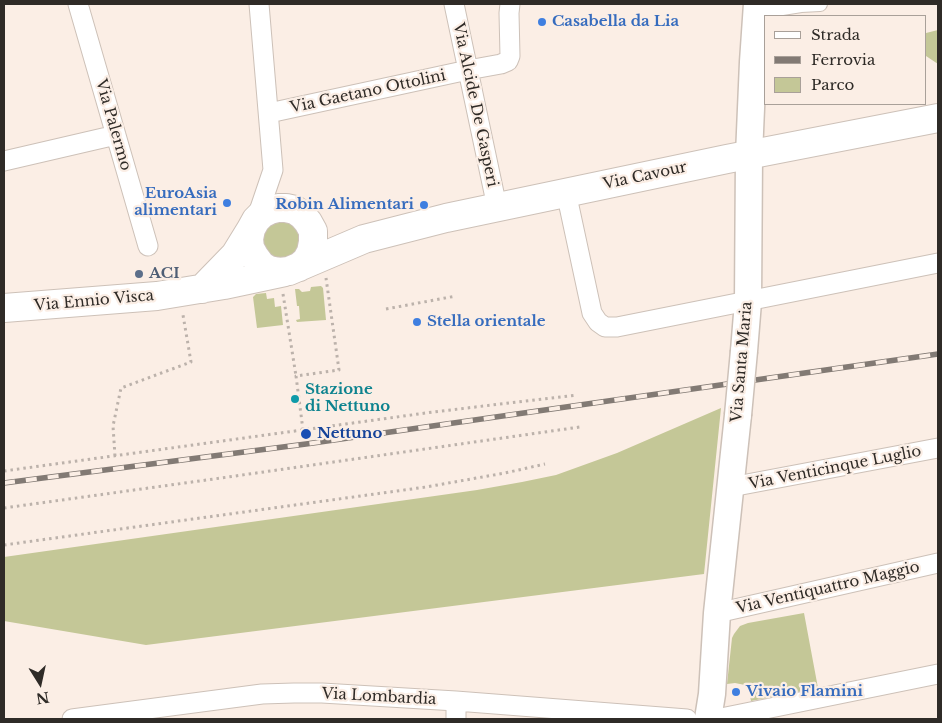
<!DOCTYPE html>
<style>
body{margin:0}
#map{position:relative;width:942px;height:723px;overflow:hidden;background:#fbeee5;font-family:"Libre Baskerville",serif}
canvas{display:block}
.frame{position:absolute;inset:0;border:5px solid #2f2b27;pointer-events:none}
.legend{position:absolute;left:764px;top:15px;width:162px;height:90px;box-sizing:border-box;background:#fbeee5;border:1px solid #a9a099;margin:0;padding:6px 9px;list-style:none;font-size:15px;color:#2f2b27}
.legend li{display:flex;align-items:center;gap:10px;height:25px}
.legend b{width:25px;border:1px solid #a9a099}
.north{position:absolute;left:15px;top:658px;width:50px;height:50px;-webkit-text-stroke:4px #fbeee5;paint-order:stroke;rotate:170deg;font-size:14px;font-weight:700;line-height:20px;text-align:center;color:#2f2b27}
.north::after{content:'';display:block;margin:auto;width:18px;height:22px;background:#2f2b27;clip-path:polygon(50% 0,100% 100%,50% 72%,0 100%)}
</style>
<div id="map">
<canvas width="942" height="723"></canvas>
<div class="frame"></div>
<ul class="legend">
<li><b style="height:6px;background:#fff"></b>Strada</li>
<li><b style="height:6px;background:#827a74"></b>Ferrovia</li>
<li><b style="height:14px;background:#c4c797"></b>Parco</li>
</ul>
<div class="north">N</div>
</div>
<script>
const context = document.querySelector('canvas').getContext('2d');
context.lineJoin = 'round';
function fill(path, color) { context.fillStyle = color; context.fill(path, 'evenodd'); }
const shape = rows => new Path2D(rows.map(r => 'M' + r).join(''));
function stroke(path, color, width, dash) { context.strokeStyle = color; context.lineWidth = width; context.lineCap = dash ? 'butt' : 'round'; context.setLineDash(dash || []); context.stroke(path); }
function drawText(font, color, halo, rows, align = 'center') {
  context.font = font + ' "Libre Baskerville",serif'; context.lineWidth = 4.5; context.setLineDash([]); context.textBaseline = 'middle'; context.strokeStyle = halo; context.fillStyle = color; for (const [text, x, y, turn = 0] of rows) {
    context.save(); context.translate(x, y); context.rotate((+turn || 0) * Math.PI / 180); context.textAlign = isNaN(turn) ? turn : align; if (halo) context.strokeText(text, 0, 0); context.fillText(text, 0, 0); context.restore();
  }
}
const green = shape([
 [938,30,938,64,926,56,926,33],
 [277,215,304,228,299,258,267,261,258,230],
 [321,286,323,288,326,320,297,322,296,320,300,319,299,306,297,306,295,289,299,289,302,292,310,291,311,287],
 [266,293,267,299,274,298,275,307,281,306,283,325,257,328,253,297,256,294],
 [721,408,704,574,146,645,4,621,4,557,477,490,522,482,556,475,617,453],
 [804,613,818,688,751,701,749,691,745,685,735,683,727,684,732,638,734,634,740,626,748,623]
]);
const path = shape([
 [283,294,296,376],
 [386,309,456,296],
 [303,430,296,376,339,370,326,278],
 [115,456,113,426,121,388,191,362,183,315],
 [4,471,433,412,577,395],
 [4,508,221,478,580,427],
 [4,545,426,487,505,473,545,464]
]);
const pedestrian = shape([
 [757,12,801,5,820,4]
]);
const minor = shape([
 [78,4,148,246],
 [454,4,497,207],
 [269,113,468,70,501,64,508,61,510,56,509,13,510,4],
 [4,161,116,135],
 [566,192,592,313,598,322,605,327,617,327,938,263],
 [256,220,273,170,259,4],
 [731,487,938,448],
 [717,613,938,563],
 [72,719,262,694,294,693,322,693,456,701,687,719],
 [456,719,456,701],
 [716,719,938,674]
]);
const secondary = shape([
 [744,351,748,302,749,155,753,62,757,4],
 [708,719,712,694,717,613,738,415]
]);
const primary = shape([
 [299,267,306,261,311,252,313,242,313,231,308,222,302,215,295,210,286,208,278,208,270,210,262,214,256,220,251,229,249,239,250,248,255,257,261,265,269,270,279,272,289,271,364,239,446,218,727,159,938,118],
 [202,289,235,255,251,229],
 [4,308,157,296,224,285,285,272]
]);
const rail = shape([
 [4,483,306,444,938,354]
]);
const secondaryBridge = shape([
 [738,415,744,351]
]);
const markers = [
 [542,22,5,"#3f7fe0"],
 [227,203,5,"#3f7fe0"],
 [424,205,5,"#3f7fe0"],
 [139,274,5,"#5c6f8a"],
 [417,322,5,"#3f7fe0"],
 [295,399,5,"#0f9aa8"],
 [306,434,6,"#1a4fb4"],
 [736,692,5,"#3f7fe0"]
];
const shopNames = [
 ["Casabella da Lia",552,22],
 ["EuroAsia",217,194,"right"],
 ["alimentari",217,211,"right"],
 ["Robin Alimentari",414,205,"right"],
 ["Stella orientale",427,322],
 ["Vivaio Flamini",746,692]
];
const streetNames = [
 ["Via Gaetano Ottolini",368,92,-12],
 ["Via Alcide De Gasperi",475,105,78],
 ["Via Palermo",113,125,74],
 ["Via Cavour",645,176,-12],
 ["Via Ennio Visca",94,301,-5],
 ["Via Santa Maria",742,362,-85],
 ["Via Venticinque Luglio",835,468,-11],
 ["Via Ventiquattro Maggio",828,588,-13],
 ["Via Lombardia",379,697,3]
];
const serviceNames = [
 ["ACI",149,274]
];
const cultureNames = [
 ["Stazione",305,390],
 ["di Nettuno",305,407]
];
const transitNames = [
 ["Nettuno",317,434]
];
fill(green, '#c4c797');
stroke(pedestrian, '#cdc1b8', 16);
stroke(minor, '#cdc1b8', 21);
stroke(secondary, '#cdc1b8', 29);
stroke(primary, '#cdc1b8', 30);
stroke(path, '#bcb2ab', 3, [2.5, 4]);
stroke(pedestrian, '#fff', 14);
stroke(minor, '#fff', 19);
stroke(secondary, '#fff', 26);
stroke(primary, '#fff', 28);
stroke(rail, '#827a74', 5.5);
stroke(rail, '#fbeee5', 4, [11]);
stroke(secondaryBridge, '#cdc1b8', 29, []);
stroke(secondaryBridge, '#fff', 26);
for (const [x, y, r, color] of markers) { const dot = new Path2D(); dot.arc(x, y, r, 0, 2 * Math.PI); context.fillStyle = color; context.fill(dot); stroke(dot, '#fbeee5', 2); }
drawText('bold 15px', '#366cbe', '#fbeee5', shopNames, 'left');
drawText('15px', '#2f2b27', '#fbeee5', streetNames);
drawText('bold 15px', '#4e5e75', '#fbeee5', serviceNames, 'left');
drawText('bold 15px', '#0d838f', '#fbeee5', cultureNames, 'left');
drawText('bold 15px', '#164399', '#fbeee5', transitNames, 'left');
</script>
